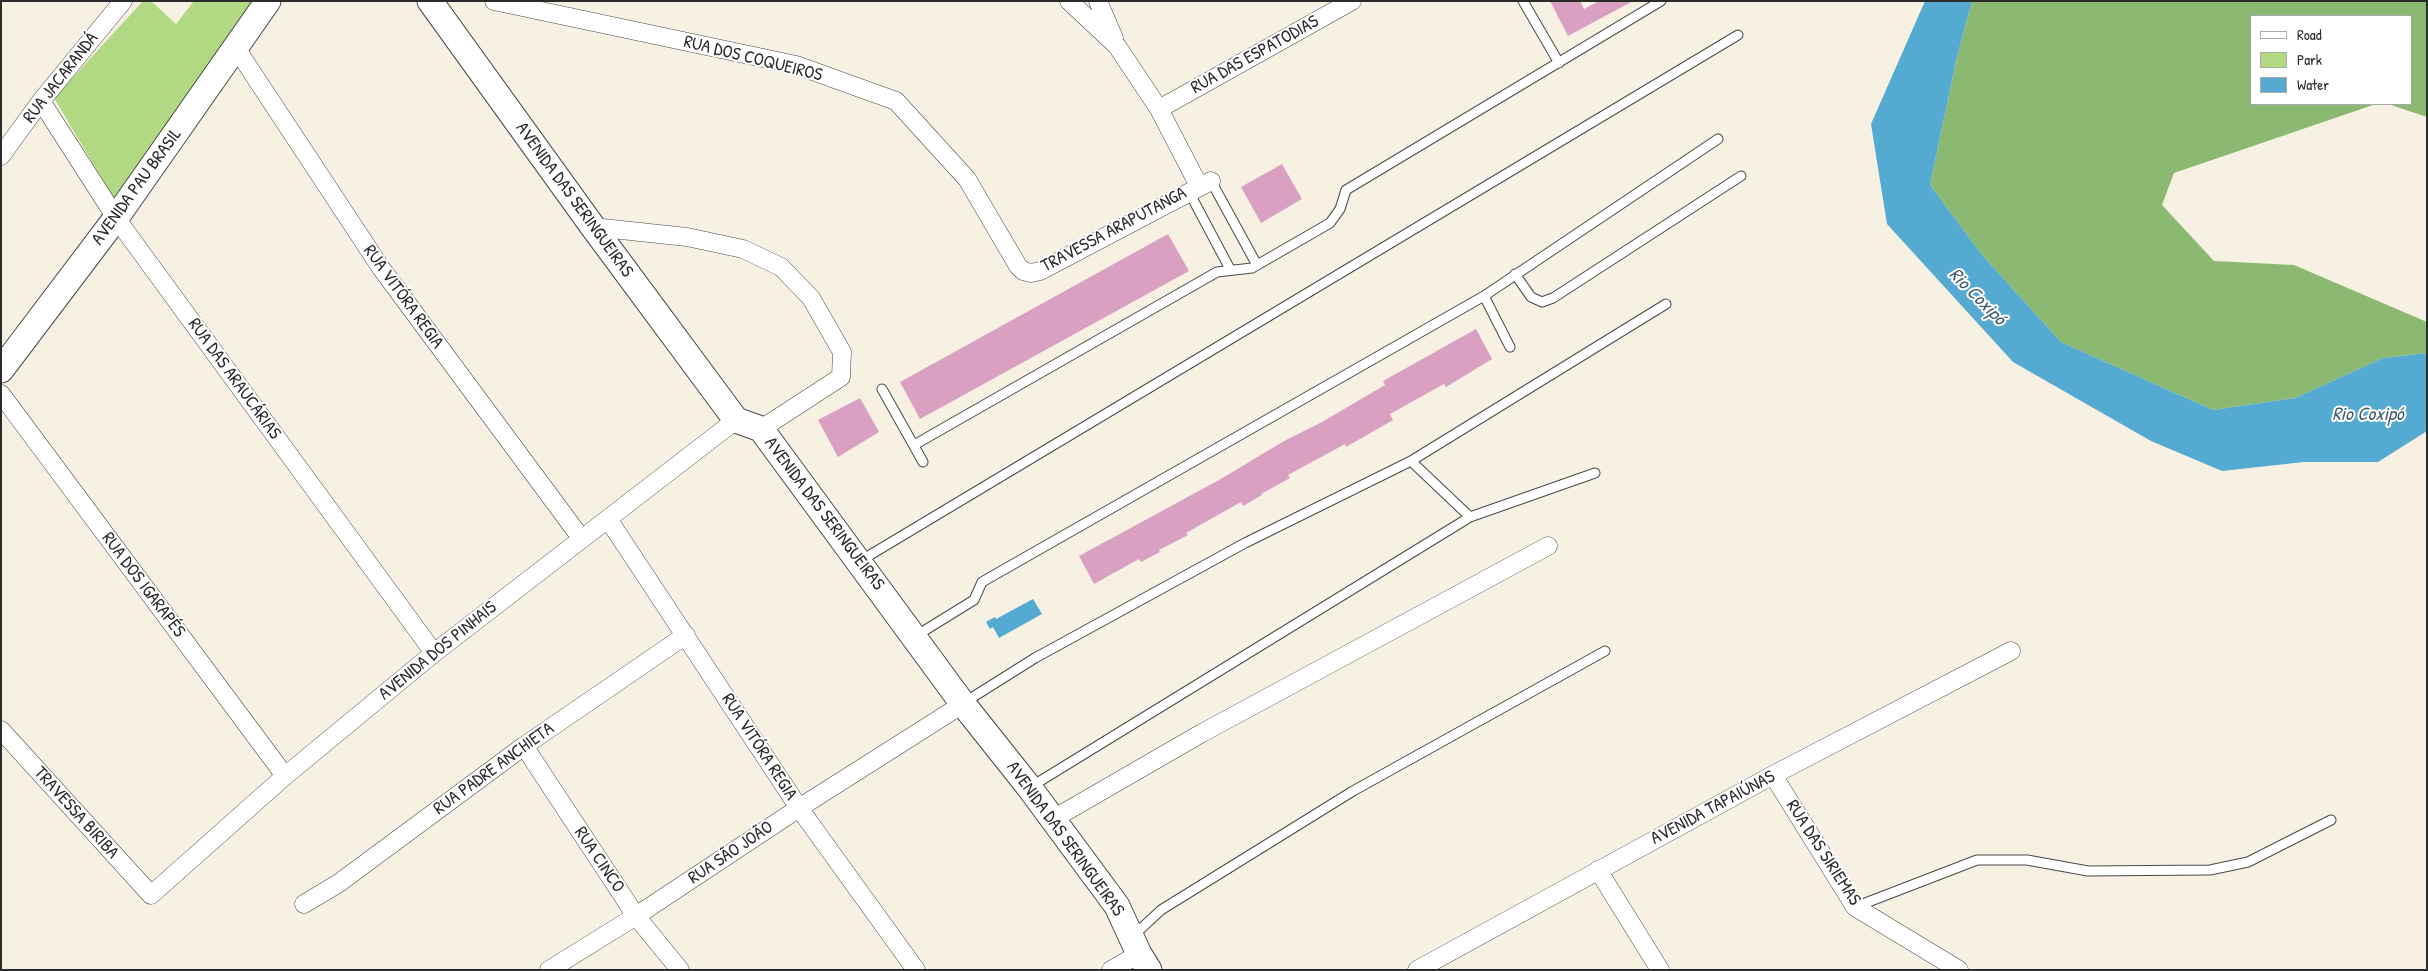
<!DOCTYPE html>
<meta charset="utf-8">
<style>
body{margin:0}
#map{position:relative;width:2428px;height:971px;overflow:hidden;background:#f7f1e3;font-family:"Patrick Hand",sans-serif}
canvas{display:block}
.frame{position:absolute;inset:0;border:2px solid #2b2b2b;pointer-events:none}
.legend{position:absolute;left:2250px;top:15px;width:162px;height:90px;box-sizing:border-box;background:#fff;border:1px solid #aaa;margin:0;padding:6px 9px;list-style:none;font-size:15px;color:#2b2b2b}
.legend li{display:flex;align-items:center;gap:10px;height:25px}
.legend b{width:25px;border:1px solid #aaa}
</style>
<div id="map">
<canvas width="2428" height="971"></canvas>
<div class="frame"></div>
<ul class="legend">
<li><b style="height:6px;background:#fff"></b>Road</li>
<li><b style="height:14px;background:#b1d983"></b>Park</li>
<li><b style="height:14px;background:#54aad1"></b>Water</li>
</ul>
</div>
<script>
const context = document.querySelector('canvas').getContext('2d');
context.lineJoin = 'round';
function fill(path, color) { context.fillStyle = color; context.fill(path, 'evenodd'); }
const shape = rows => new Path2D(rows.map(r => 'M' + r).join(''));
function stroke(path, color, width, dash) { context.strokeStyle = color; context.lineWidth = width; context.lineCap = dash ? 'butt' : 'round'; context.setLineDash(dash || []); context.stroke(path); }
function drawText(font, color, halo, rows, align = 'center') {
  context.font = font + ' "Patrick Hand",sans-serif'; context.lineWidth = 4; context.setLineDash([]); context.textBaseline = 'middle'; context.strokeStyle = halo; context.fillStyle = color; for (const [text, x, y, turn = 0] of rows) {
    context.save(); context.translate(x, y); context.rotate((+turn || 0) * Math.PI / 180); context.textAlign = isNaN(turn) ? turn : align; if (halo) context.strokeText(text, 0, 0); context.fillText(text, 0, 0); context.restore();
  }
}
const green = shape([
 [143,1,151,1,176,24,194,1,255,1,114,199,54,98]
]);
const forest = shape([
 [1972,1,2427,1,2427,117,2388,104,2412,104,2412,16,2252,16,2252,104,2376,104,2174,173,2162,205,2214,261,2294,265,2427,322,2427,353,2383,358,2295,398,2213,410,2061,342,1983,256,1930,185,1956,61]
]);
const water = shape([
 [1925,1,1972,1,1956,61,1930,185,1983,256,2061,342,2213,410,2295,398,2383,358,2427,353,2427,431,2378,462,2304,462,2222,471,2151,441,2013,362,1887,224,1871,124],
 [1033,599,1042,614,999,638,993,627,990,629,986,622,995,617,996,619]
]);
const building = shape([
 [1550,1,1580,1,1584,9,1599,1,1633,1,1568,36],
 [1282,164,1302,199,1261,223,1241,187],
 [1168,234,1189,271,920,419,900,382],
 [1476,329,1492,359,1446,387,1444,384,1390,414,1393,420,1346,447,1345,444,1288,475,1290,478,1261,494,1262,495,1243,506,1241,502,1186,533,1188,535,1159,550,1160,552,1141,562,1139,559,1094,584,1079,556,1219,480,1284,441,1322,422,1385,385,1383,381],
 [860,398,879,432,838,457,818,420]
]);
const lane = shape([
 [1523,1,1559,63],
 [1211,181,1257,265],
 [1189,192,1230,269],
 [1515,274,1531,297,1542,302,1553,298,1741,176],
 [1484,296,1510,347],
 [882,389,923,462],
 [914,445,1217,272,1252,268,1330,223,1340,209,1346,190,1661,1],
 [1411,461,1666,304],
 [860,561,1738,35],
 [914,637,974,600,982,582,1484,296,1718,139],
 [965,702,1035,658,1245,543,1411,461,1470,517],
 [1032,786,1470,517,1595,473],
 [1855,907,1977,860,2027,860,2088,871,2210,870,2248,862,2331,820],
 [1133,936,1161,910,1353,791,1605,651]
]);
const street = shape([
 [494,1,796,65,896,101,967,179,1018,266,1023,271,1031,273,1040,271,1211,181],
 [1069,1,1117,46,1159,109,1199,186],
 [1098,1,1114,38],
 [236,48,381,268,581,538],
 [41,101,116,218,434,653],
 [1159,109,1352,1],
 [1,156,41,101,123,1],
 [593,227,687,237,743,249,781,267,811,298,842,352,841,377,761,429],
 [1,394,285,776],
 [608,519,799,808,916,970],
 [1,730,151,895,285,776,434,653,736,420],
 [524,746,636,916,680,970],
 [1773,775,1855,907,1959,970],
 [1053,819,1202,733,1548,546],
 [1598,870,1660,970],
 [304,904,339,883,524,746,686,635],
 [549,970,636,916,799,808,963,704],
 [1111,970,1139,954],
 [1417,970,1773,775,2011,651]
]);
const secondary = shape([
 [430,1,593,227,736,420,761,429,963,704,1029,787,1117,906,1139,954,1149,970],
 [1,370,116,218,268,1]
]);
const streetNames = [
 ["RUA DAS ESPATODIAS",1255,55,-29],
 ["RUA DOS COQUEIROS",753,59,14],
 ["RUA JACARANDÁ",61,78,-52],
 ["AVENIDA PAU BRASIL",137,187,-54],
 ["AVENIDA DAS SERINGUEIRAS",574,200,54],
 ["TRAVESSA ARAPUTANGA",1114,230,-28],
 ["RUA VITÓRA REGIA",403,297,54],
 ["RUA DAS ARAUCÁRIAS",234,379,54],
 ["AVENIDA DAS SERINGUEIRAS",824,514,53],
 ["RUA DOS IGARAPÉS",143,585,53],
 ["AVENIDA DOS PINHAIS",438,651,-39],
 ["RUA VITÓRA REGIA",759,747,57],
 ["RUA PADRE ANCHIETA",494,769,-36],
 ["AVENIDA TAPAIÚNAS",1713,808,-28],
 ["TRAVESSA BIRIBA",76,813,48],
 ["AVENIDA DAS SERINGUEIRAS",1065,839,54],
 ["RUA SÃO JOÃO",731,853,-34],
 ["RUA DAS SIRIEMAS",1823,853,57],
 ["RUA CINCO",599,860,56]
];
const waterNames = [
 ["Rio Coxipó",1977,297,45],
 ["Rio Coxipó",2368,415]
];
fill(green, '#b1d983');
fill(forest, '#8cb971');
fill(water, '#54aad1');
fill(building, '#d9a0c2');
stroke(lane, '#4a4947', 11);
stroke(street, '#4a4947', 19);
stroke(secondary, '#4a4947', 27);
stroke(lane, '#fff', 9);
stroke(street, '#fff', 18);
stroke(secondary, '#fff', 25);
drawText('18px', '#2b2b2b', '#fff', streetNames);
drawText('italic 19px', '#3b5e6d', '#fff', waterNames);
</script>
